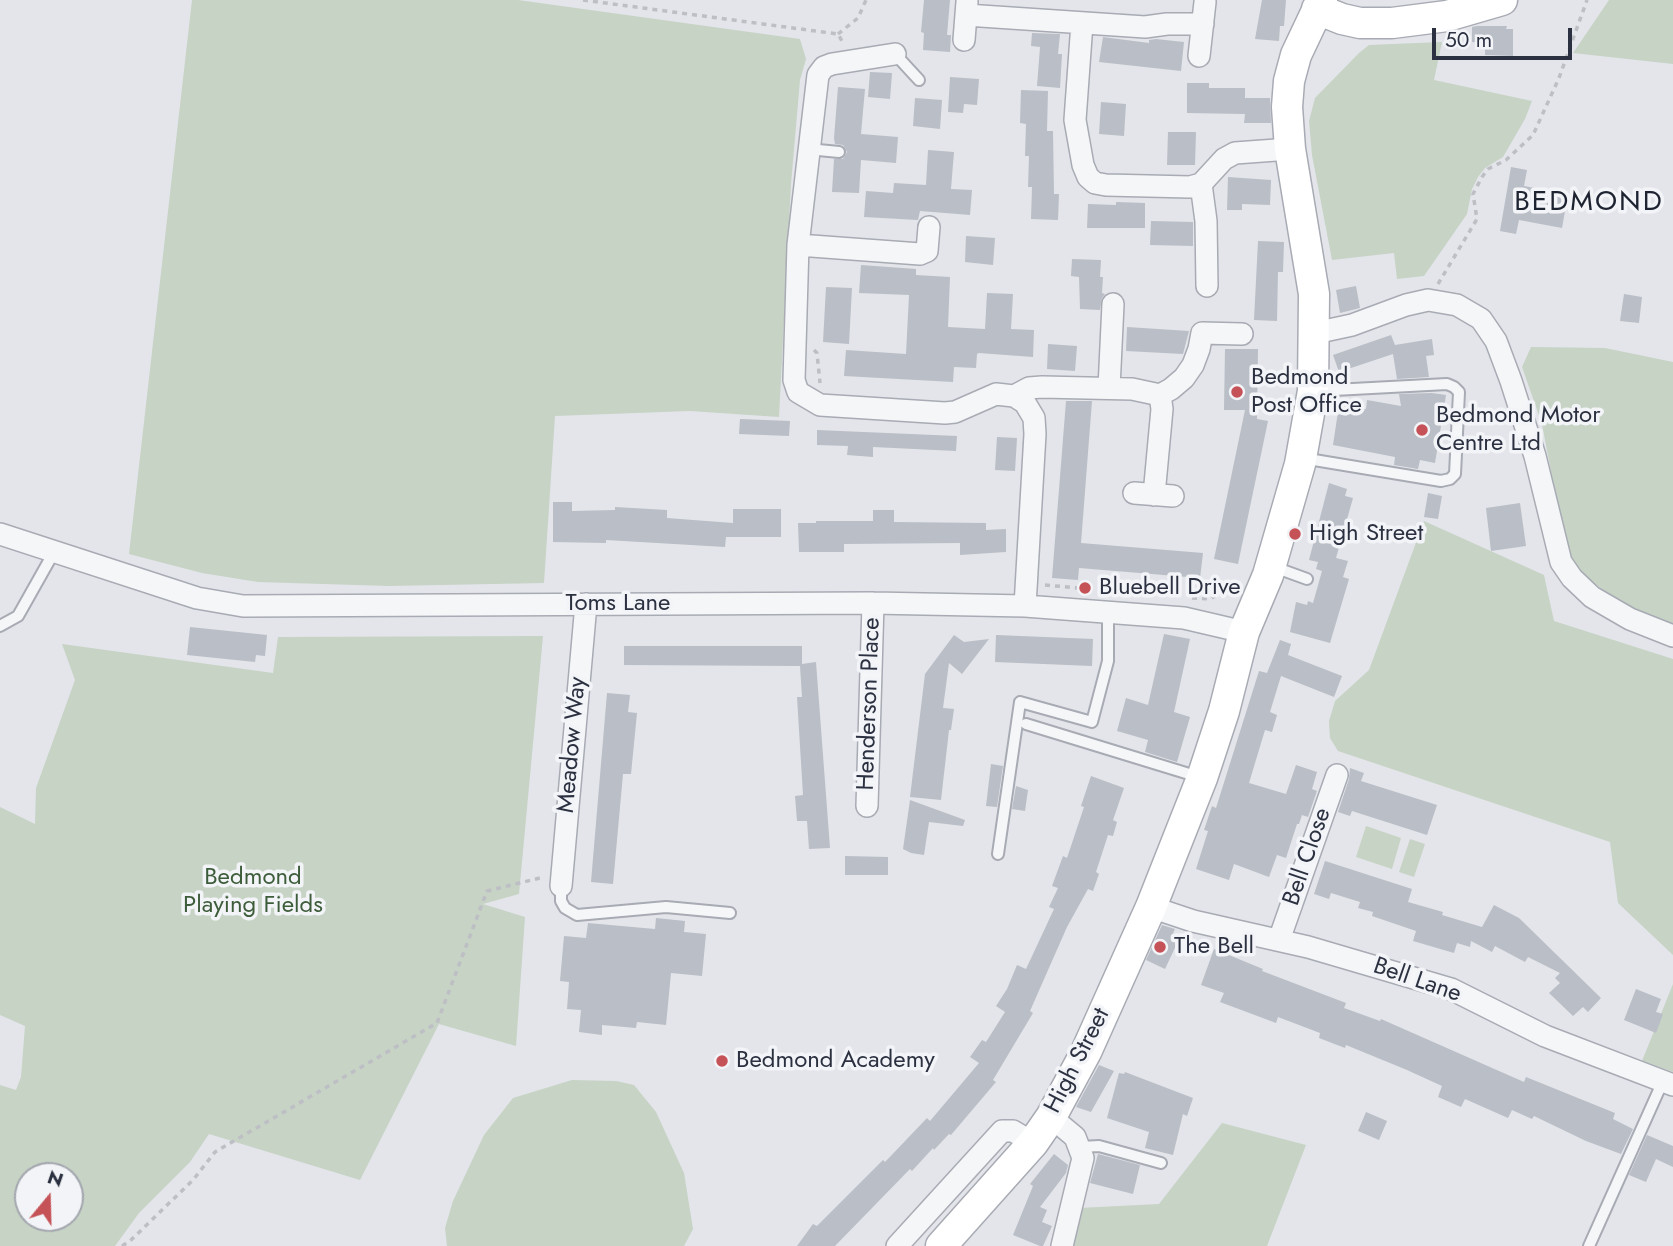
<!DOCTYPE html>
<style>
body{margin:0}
#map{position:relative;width:1673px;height:1246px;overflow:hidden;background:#e3e5ea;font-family:Jost,sans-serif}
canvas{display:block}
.north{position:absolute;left:14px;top:1162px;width:70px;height:70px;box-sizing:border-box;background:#f2f4f7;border:2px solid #a3a6ae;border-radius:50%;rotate:19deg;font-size:19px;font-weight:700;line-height:28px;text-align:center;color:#2c3141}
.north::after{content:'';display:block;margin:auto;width:24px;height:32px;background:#c55257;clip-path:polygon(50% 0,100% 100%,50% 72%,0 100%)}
.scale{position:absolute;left:1432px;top:28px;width:140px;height:32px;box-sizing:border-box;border:4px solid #2c3141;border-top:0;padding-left:9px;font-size:21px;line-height:24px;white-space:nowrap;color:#2c3141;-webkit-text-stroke:5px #f2f4f7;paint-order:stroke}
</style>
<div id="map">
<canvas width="1673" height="1246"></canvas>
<div class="north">N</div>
<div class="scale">50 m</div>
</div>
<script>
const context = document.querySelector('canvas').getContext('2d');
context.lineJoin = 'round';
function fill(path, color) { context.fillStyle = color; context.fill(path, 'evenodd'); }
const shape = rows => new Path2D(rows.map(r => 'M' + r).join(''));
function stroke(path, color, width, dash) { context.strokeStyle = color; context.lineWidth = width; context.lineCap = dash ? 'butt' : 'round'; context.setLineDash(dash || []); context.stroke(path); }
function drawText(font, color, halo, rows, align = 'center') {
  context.font = font + ' Jost,sans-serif'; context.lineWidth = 7; context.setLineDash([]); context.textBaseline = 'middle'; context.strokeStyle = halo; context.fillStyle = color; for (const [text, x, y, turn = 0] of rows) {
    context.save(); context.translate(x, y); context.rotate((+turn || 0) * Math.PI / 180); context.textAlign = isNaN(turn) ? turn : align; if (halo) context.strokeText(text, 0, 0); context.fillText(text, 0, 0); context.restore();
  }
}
const green = shape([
 [192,0,518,0,800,39,806,59,800,80,791,184,779,417,690,411,555,416,544,583,389,586,258,582,202,573,129,554],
 [1609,0,1673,0,1673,64,1573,53],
 [1442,42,1434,80,1532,101,1525,119,1503,157,1485,168,1478,177,1472,189,1467,214,1424,276,1397,279,1394,253,1332,260,1312,155,1309,121,1315,98,1359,53,1369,45],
 [1531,347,1605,348,1673,362,1673,625,1619,602,1580,572,1565,546,1542,424,1522,367],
 [1424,521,1544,575,1554,621,1673,659,1673,955,1618,903,1610,842,1338,751,1330,738,1329,721,1335,701,1369,670],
 [543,636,519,894,483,904,525,917,516,1046,439,1024,360,1180,209,1134,190,1162,139,1213,115,1246,0,1246,0,1085,16,1090,21,1077,25,1026,0,1015,0,807,35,824,36,788,75,680,62,644,273,673,278,637],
 [70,1176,70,1218,28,1218,28,1176],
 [1366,826,1401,838,1392,869,1356,857],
 [1410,839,1425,844,1414,877,1399,872],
 [1673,984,1673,1072,1642,1061],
 [572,1080,616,1081,634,1085,656,1112,684,1173,693,1229,684,1246,447,1246,445,1228,453,1201,484,1135,513,1098],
 [1222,1123,1306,1145,1267,1246,1073,1246,1079,1208,1159,1204]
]);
const building = shape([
 [924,0,950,0,947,35,951,35,950,52,923,50,924,33,921,32],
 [1262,0,1286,0,1284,26,1280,26,1279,41,1255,39],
 [1477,26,1507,26,1506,29,1513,29,1513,56,1485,55,1485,43,1472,42,1472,27],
 [1032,33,1060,34,1058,54,1062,54,1060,88,1037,86,1040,47,1031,46],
 [1103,37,1149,43,1149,40,1156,39,1184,42,1181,71,1099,62],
 [870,72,892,73,890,99,868,97],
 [950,77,979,79,977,105,964,104,963,113,948,112],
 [1187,83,1209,83,1209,88,1245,88,1245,98,1270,98,1271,123,1244,123,1245,114,1187,113],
 [838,87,865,89,861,134,898,137,896,163,861,160,859,193,832,192,834,159,843,159,847,152,843,145,835,144,834,138],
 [1021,90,1048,91,1047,131,1053,131,1054,194,1059,194,1058,220,1031,219,1032,187,1028,187,1029,156,1025,156,1026,124,1020,123],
 [915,98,942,100,940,129,913,126],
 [1101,102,1126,104,1124,136,1099,134],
 [1168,132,1196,132,1195,165,1167,165],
 [928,150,954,152,951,189,972,190,970,215,920,211,918,220,864,217,866,191,893,193,894,183,926,185],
 [1511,167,1527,170,1524,186,1568,194,1562,228,1519,220,1516,234,1500,231],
 [1228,177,1271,180,1270,205,1242,204,1242,210,1227,210],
 [1116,202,1145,203,1145,228,1087,228,1088,204,1116,205],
 [1151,221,1193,222,1193,246,1150,245],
 [966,236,995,238,993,265,965,262],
 [1258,241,1284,242,1283,272,1278,272,1277,321,1254,320],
 [1072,259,1101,260,1100,277,1103,277,1102,293,1105,294,1102,298,1100,310,1080,309,1079,277,1071,276],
 [861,265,916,269,916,275,950,277,948,327,985,329,987,293,1013,294,1011,329,1034,330,1033,357,979,353,977,354,976,368,954,367,953,382,844,376,846,350,906,354,909,295,859,293],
 [1356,286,1360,308,1340,313,1336,290],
 [826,287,852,288,849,344,823,342],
 [1624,294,1642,297,1639,323,1620,321],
 [1127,327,1189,331,1183,354,1126,351],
 [1391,335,1395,345,1432,339,1434,355,1426,356,1429,377,1397,379,1393,354,1339,372,1333,355],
 [1048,344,1077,346,1075,371,1047,369],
 [1225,349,1258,349,1257,419,1268,421,1238,564,1214,559,1245,410,1224,410],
 [1432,393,1446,395,1435,463,1420,460,1418,469,1394,465,1395,457,1333,445,1339,405,1366,409,1367,400,1401,406,1399,394],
 [1066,401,1092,401,1081,543,1203,553,1200,578,1079,568,1078,580,1052,578],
 [740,419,790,421,789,436,739,434],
 [817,430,957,436,956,451,873,447,873,457,847,455,848,446,817,445],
 [997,437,1017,438,1015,471,995,470],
 [1329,483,1347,489,1345,496,1353,498,1336,558,1348,561,1343,577,1349,579,1330,643,1290,632,1296,602,1307,605,1308,601,1313,603,1322,571,1316,569,1318,562,1309,560],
 [1428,493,1442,496,1438,519,1424,517],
 [553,502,572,502,572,511,615,510,615,507,667,510,667,518,733,523,733,509,781,509,781,537,726,537,725,547,606,540,606,543,553,542],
 [1520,503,1526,546,1491,551,1486,508],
 [873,510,894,510,894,522,986,523,986,530,1006,529,1006,552,960,555,960,543,844,544,844,552,799,552,798,523,816,523,816,521,873,521],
 [190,627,267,635,265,656,256,655,255,662,187,655],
 [1164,634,1190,639,1174,712,1190,717,1177,762,1145,752,1148,740,1117,731,1126,698,1148,705],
 [954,635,964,642,989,639,962,674,949,663,943,708,954,709,951,730,949,730,941,800,910,797,925,674],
 [996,635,1093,639,1092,666,995,662],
 [1280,640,1291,644,1288,655,1342,676,1334,697,1281,676,1270,712,1277,715,1272,732,1265,730,1249,783,1286,794,1296,765,1317,772,1312,789,1317,791,1308,817,1302,815,1299,824,1297,824,1286,858,1277,855,1269,877,1234,864,1229,880,1196,869,1208,831,1204,830,1212,806,1216,808,1259,671,1267,673],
 [624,646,802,646,802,664,816,662,830,848,809,849,807,821,797,821,795,796,803,795,797,697,802,697,800,666,624,665],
 [607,693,630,695,628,712,637,713,631,774,623,774,613,884,591,882],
 [991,764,1003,766,997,807,986,806],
 [1350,768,1364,773,1361,781,1437,805,1427,835,1352,811,1350,816,1338,812,1349,779],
 [1091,776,1124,788,1113,820,1117,822,1113,836,1108,835,1096,872,1099,874,1093,891,1088,889,1067,927,1030,1011,1033,1013,993,1080,996,1082,951,1135,949,1134,934,1150,933,1148,912,1171,910,1169,835,1246,797,1246,813,1224,817,1226,883,1160,885,1162,927,1118,930,1121,979,1063,970,1057,982,1040,986,1042,1005,1012,996,1006,1007,989,1017,965,1026,969,1054,909,1049,907,1058,888,1052,886,1063,856,1067,858,1084,807,1081,806],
 [1016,786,1028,790,1025,811,1012,809],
 [910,800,965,820,963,826,929,822,924,855,911,853,903,849],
 [845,856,888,857,888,875,845,875],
 [1325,861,1412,889,1408,902,1443,912,1442,915,1482,927,1494,905,1519,918,1601,998,1588,1012,1583,1007,1573,1016,1549,993,1560,983,1555,978,1560,973,1528,957,1525,962,1495,946,1492,952,1471,941,1470,947,1457,943,1454,953,1413,941,1416,931,1372,916,1373,912,1358,908,1360,902,1331,893,1329,899,1314,894],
 [656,918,685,921,684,932,706,934,702,976,671,973,666,1025,637,1022,636,1028,602,1025,602,1035,579,1032,581,1010,567,1009,569,982,560,981,564,936,586,938,588,923,655,929],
 [1162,925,1175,929,1173,933,1180,937,1165,969,1146,960],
 [1214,949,1263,969,1262,971,1346,1003,1344,1008,1380,1021,1381,1019,1524,1082,1526,1077,1615,1113,1613,1119,1633,1129,1621,1154,1586,1141,1534,1116,1532,1119,1512,1110,1508,1118,1465,1099,1461,1107,1438,1097,1442,1086,1407,1070,1346,1045,1345,1048,1319,1038,1320,1033,1278,1017,1276,1023,1220,1002,1224,993,1201,985],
 [1636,989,1661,999,1656,1012,1663,1014,1656,1033,1624,1020],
 [1099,1065,1114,1071,1091,1112,1076,1107],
 [1125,1072,1193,1098,1187,1116,1183,1114,1173,1155,1145,1148,1149,1132,1107,1118,1119,1073,1124,1074],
 [1366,1112,1387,1121,1379,1140,1358,1131],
 [1647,1135,1673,1146,1673,1167,1656,1159,1646,1182,1629,1175],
 [1054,1154,1068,1165,1066,1173,1040,1207,1047,1210,1042,1222,1052,1226,1043,1246,1040,1246,1013,1235,1033,1186,1030,1184],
 [1098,1154,1140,1165,1133,1194,1090,1183]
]);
const path = shape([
 [583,0,838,34,843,43],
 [838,34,858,18,866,0],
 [1438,284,1477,219,1473,194,1482,177,1488,169,1506,160,1533,135,1559,78,1587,0],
 [814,350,817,353,820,383],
 [1045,585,1090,589],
 [1192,598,1210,599,1239,582],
 [122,1246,130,1241,193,1180,215,1152,437,1023,487,891,544,877]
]);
const lane = shape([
 [895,54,919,80],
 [808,149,839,152],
 [1302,458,1441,481,1450,479,1455,474,1459,392,1454,387,1447,384,1315,391],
 [1274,567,1307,579],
 [0,626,18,616,54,552],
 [1026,724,1199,777],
 [998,854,1020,702,1092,722,1108,661,1108,611],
 [561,886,561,901,565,908,577,915,666,907,730,913],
 [1081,1147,1099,1146,1161,1163],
 [1589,1246,1663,1081]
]);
const street = shape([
 [966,15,1145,27,1167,24,1203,24],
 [1082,23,1075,120,1083,165,1088,177,1095,183,1106,185,1190,187,1201,184,1224,159,1235,153,1290,149],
 [964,40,967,2],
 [895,54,832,64,824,67,818,75,798,245,794,380,798,392,820,405,945,413,955,412,996,394,1014,396,1025,403,1034,418,1035,434,1025,606],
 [1199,56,1205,2],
 [1201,184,1206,221,1207,286],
 [798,245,920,254,927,251,929,227],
 [1315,333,1352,325,1406,305,1428,300,1457,305,1481,319,1496,341,1511,381,1535,456,1561,562,1572,578,1592,597,1630,619,1673,636],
 [1109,388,1113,304],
 [1014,396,1029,388,1042,387,1132,389,1160,395,1171,389,1184,378,1193,365,1199,349,1202,333,1242,334],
 [1134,493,1173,496],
 [1154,495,1162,409,1160,395],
 [0,534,197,598,243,606,873,603,1025,606,1184,618,1244,632],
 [867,806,873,603],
 [561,886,586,604],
 [1151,907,1193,921,1308,947,1451,989,1545,1036,1673,1085],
 [1279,940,1337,775],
 [1051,1117,1075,1137,1083,1158,1062,1246],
 [897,1246,1002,1131,1013,1131,1033,1143]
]);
const secondary = shape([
 [1317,9,1342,19,1360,23,1392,23,1447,16,1502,0],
 [941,1246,1033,1143,1051,1117,1086,1052,1151,907,1202,778,1224,711,1244,632,1268,575,1300,464,1313,391,1314,294,1290,149,1287,107,1289,81,1296,55,1322,0]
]);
const markers = [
 [1237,392,7,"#c55257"],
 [1422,430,7,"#c55257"],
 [1295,534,7,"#c55257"],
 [1085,588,7,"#c55257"],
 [1160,947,7,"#c55257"],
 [722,1061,7,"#c55257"]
];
const poiNames = [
 ["Bedmond",1251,378],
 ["Post Office",1251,406],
 ["Bedmond Motor",1436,416],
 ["Centre Ltd",1436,444],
 ["High Street",1309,534],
 ["Bluebell Drive",1099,588],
 ["The Bell",1174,947],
 ["Bedmond Academy",736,1061]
];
const streetNames = [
 ["Toms Lane",618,604],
 ["Henderson Place",870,704,-88],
 ["Meadow Way",573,745,-85],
 ["Bell Close",1308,857,-71],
 ["Bell Lane",1417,981,19],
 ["High Street",1078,1061,-63]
];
const parkNames = [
 ["Bedmond",253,878],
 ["Playing Fields",253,906]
];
const quarterNames = [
 ["BEDMOND",1589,203]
];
fill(green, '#c7d3c5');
fill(building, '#babec6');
stroke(lane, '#a8abb4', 14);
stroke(street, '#a8abb4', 24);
stroke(secondary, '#a8abb4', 33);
stroke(path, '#bdbfc5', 3.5, [5, 5]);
stroke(lane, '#f5f6f8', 10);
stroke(street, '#f5f6f8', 21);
stroke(secondary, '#fff', 30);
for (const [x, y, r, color] of markers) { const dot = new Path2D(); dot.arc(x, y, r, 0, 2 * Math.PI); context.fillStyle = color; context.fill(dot); stroke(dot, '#f2f4f7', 2.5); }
drawText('24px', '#2c3141', '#f2f4f7', poiNames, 'left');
drawText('24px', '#2c3141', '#f2f4f7', streetNames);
drawText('24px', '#3d5c3a', '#f2f4f7', parkNames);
context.letterSpacing = '2px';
drawText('28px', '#1e2332', '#f2f4f7', quarterNames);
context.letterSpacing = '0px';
</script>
